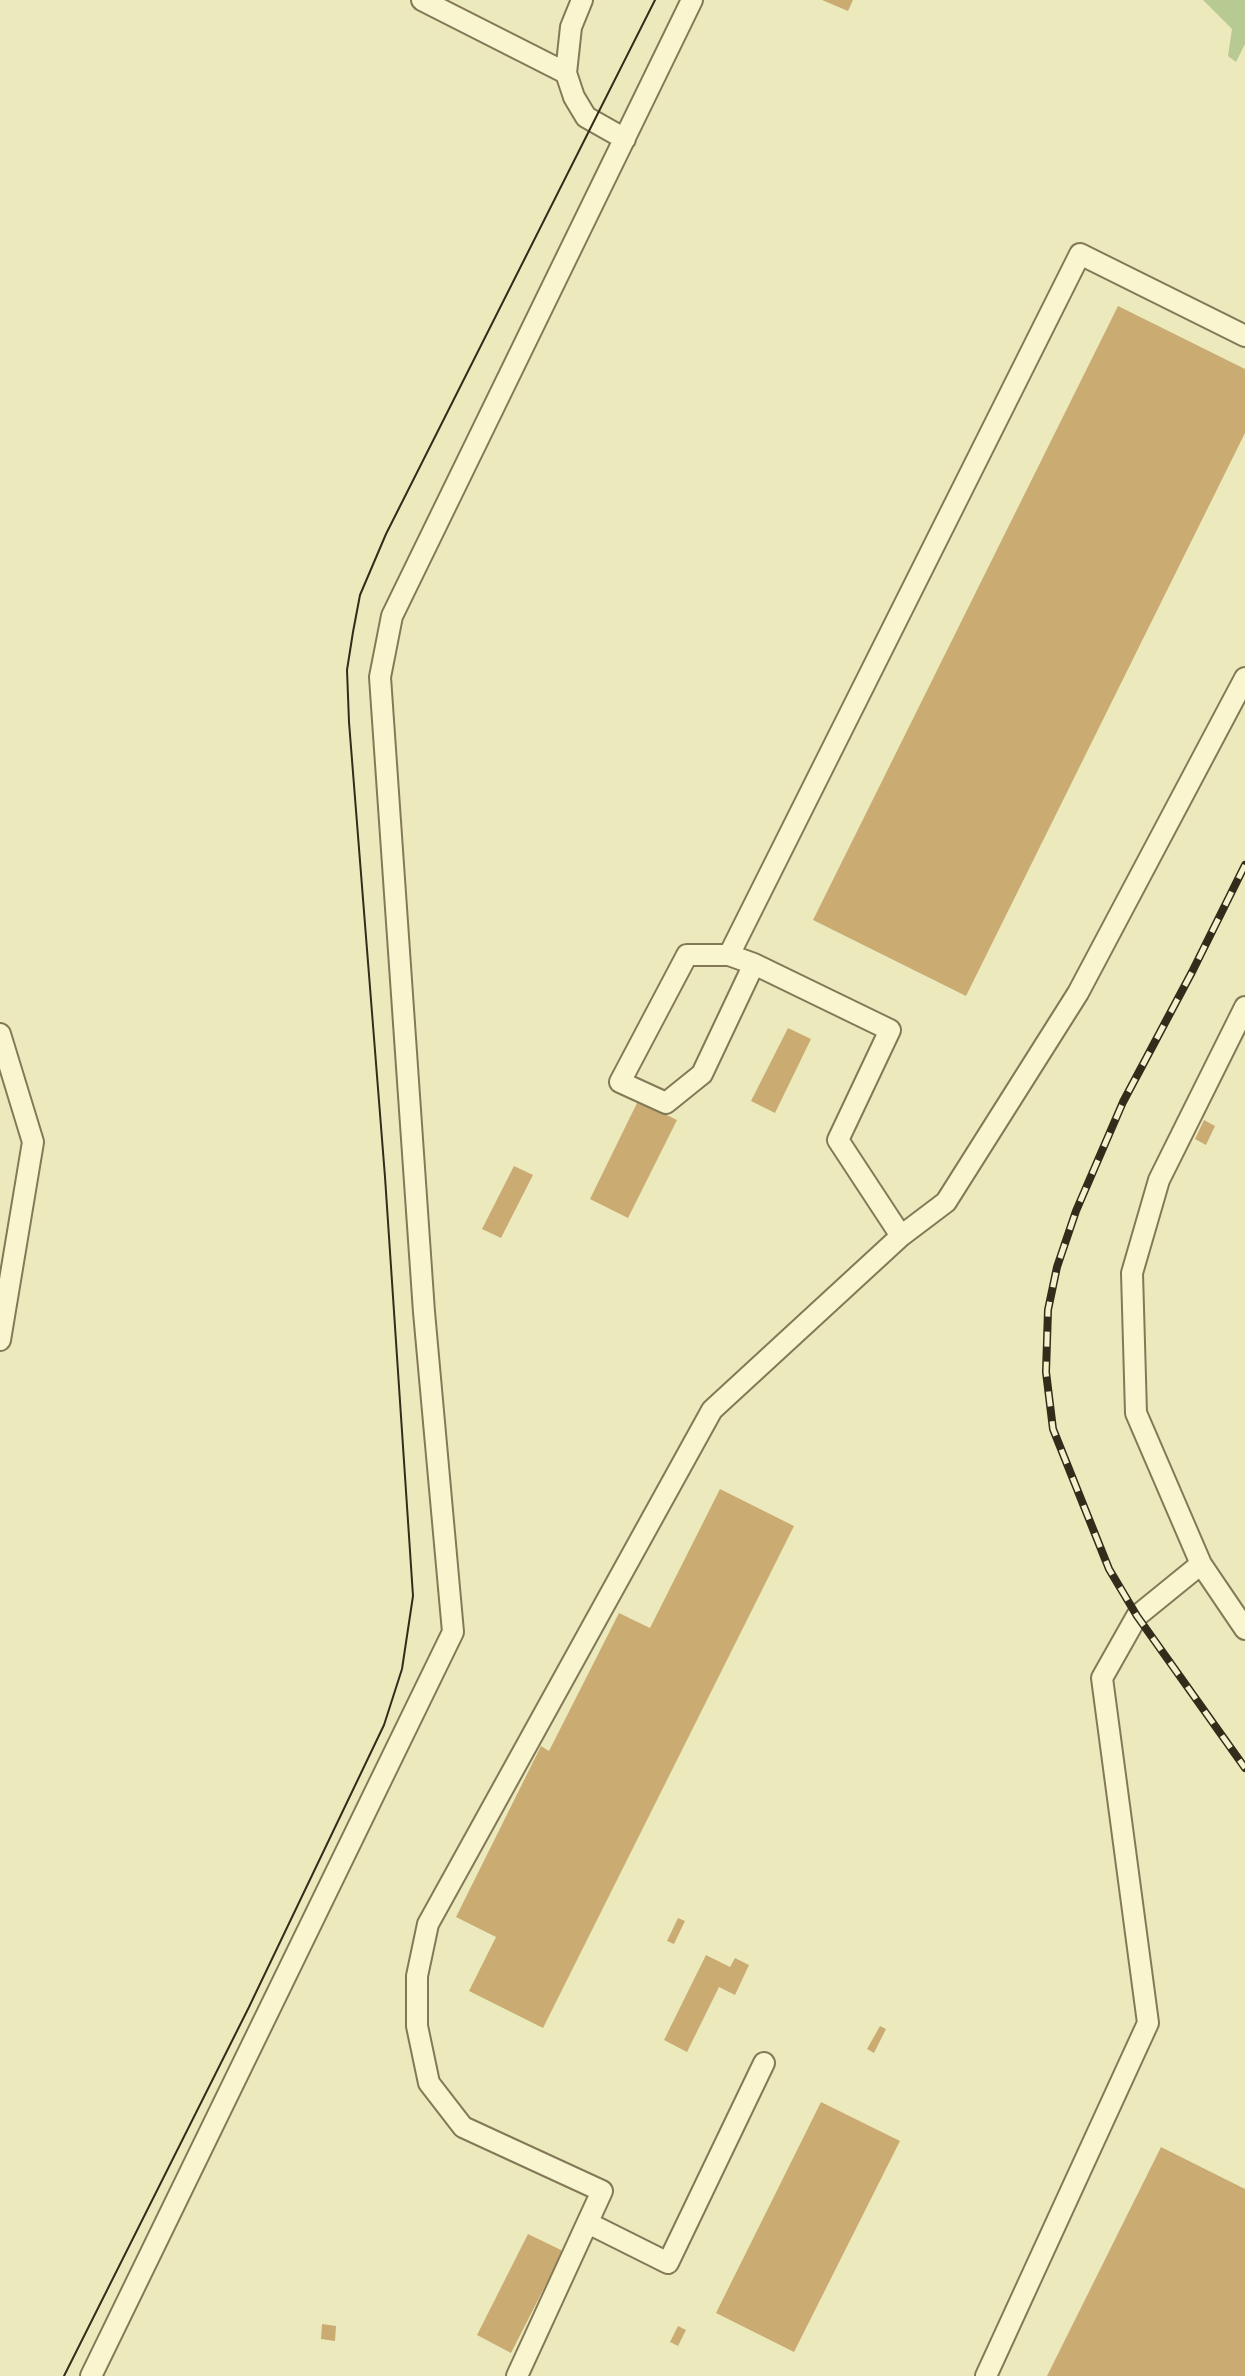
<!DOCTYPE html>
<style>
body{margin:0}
canvas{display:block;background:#ece9bd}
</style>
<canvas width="1245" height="2376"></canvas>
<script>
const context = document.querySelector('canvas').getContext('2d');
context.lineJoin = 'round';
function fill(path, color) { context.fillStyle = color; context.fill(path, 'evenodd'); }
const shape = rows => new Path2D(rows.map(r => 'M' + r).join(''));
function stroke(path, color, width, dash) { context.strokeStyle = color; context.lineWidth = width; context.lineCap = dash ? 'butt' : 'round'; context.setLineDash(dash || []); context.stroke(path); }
const green = shape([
 [1203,0,1245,0,1245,44,1236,62,1228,56,1232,29]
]);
const building = shape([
 [822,0,853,0,848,11],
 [1118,306,1245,369,1245,433,966,996,813,920],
 [788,1028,811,1039,775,1113,751,1101],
 [638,1101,677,1120,628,1218,590,1199],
 [1204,1120,1215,1126,1206,1145,1195,1139],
 [514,1166,533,1175,501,1238,482,1229],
 [720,1489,794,1526,543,2028,469,1991,496,1937,456,1917,541,1746,549,1751,619,1613,650,1628],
 [678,1918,685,1921,674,1944,667,1941],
 [706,1955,730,1967,735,1958,749,1965,735,1995,719,1987,687,2052,664,2040],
 [880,2026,886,2029,874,2053,867,2049],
 [821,2102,900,2141,794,2352,716,2313],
 [1161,2147,1245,2189,1245,2376,1047,2376],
 [528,2234,563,2251,511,2353,477,2335],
 [322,2324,336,2326,335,2341,321,2339],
 [678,2326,686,2330,678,2346,670,2342]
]);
const minor = shape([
 [422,0,566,73],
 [582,0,571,27,566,73,574,97,586,117,625,139],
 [729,955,1080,254,1245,336],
 [754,964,702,1074,666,1103,620,1082,687,955,729,955,754,964,890,1030,838,1140,901,1236],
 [1245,1007,1159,1180,1132,1273,1136,1413,1201,1564,1245,1629],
 [0,1034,33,1142,0,1340],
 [588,2223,668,2263,764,2063],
 [91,2376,453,1632,424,1312,380,677,392,616,692,0],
 [517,2376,602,2191,463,2127,429,2083,417,2026,417,1976,428,1924,712,1410,901,1236,946,1202,1078,993,1245,678],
 [986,2376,1148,2023,1102,1678,1137,1616,1201,1564]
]);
const tram = shape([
 [64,2376,249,2007,384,1725,402,1669,413,1596,385,1177,349,722,347,670,353,632,360,595,386,534,655,0]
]);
const rail = shape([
 [1245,865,1192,972,1123,1102,1076,1211,1057,1267,1048,1310,1046,1372,1053,1429,1109,1569,1137,1616,1245,1768]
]);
fill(green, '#b6ca92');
fill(building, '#caac73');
stroke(minor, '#847957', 24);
stroke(minor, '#f8f5cf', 20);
stroke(tram, '#332c1b', 2);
stroke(rail, '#332c1b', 8);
stroke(rail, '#f4f2cc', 5, [15]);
</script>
